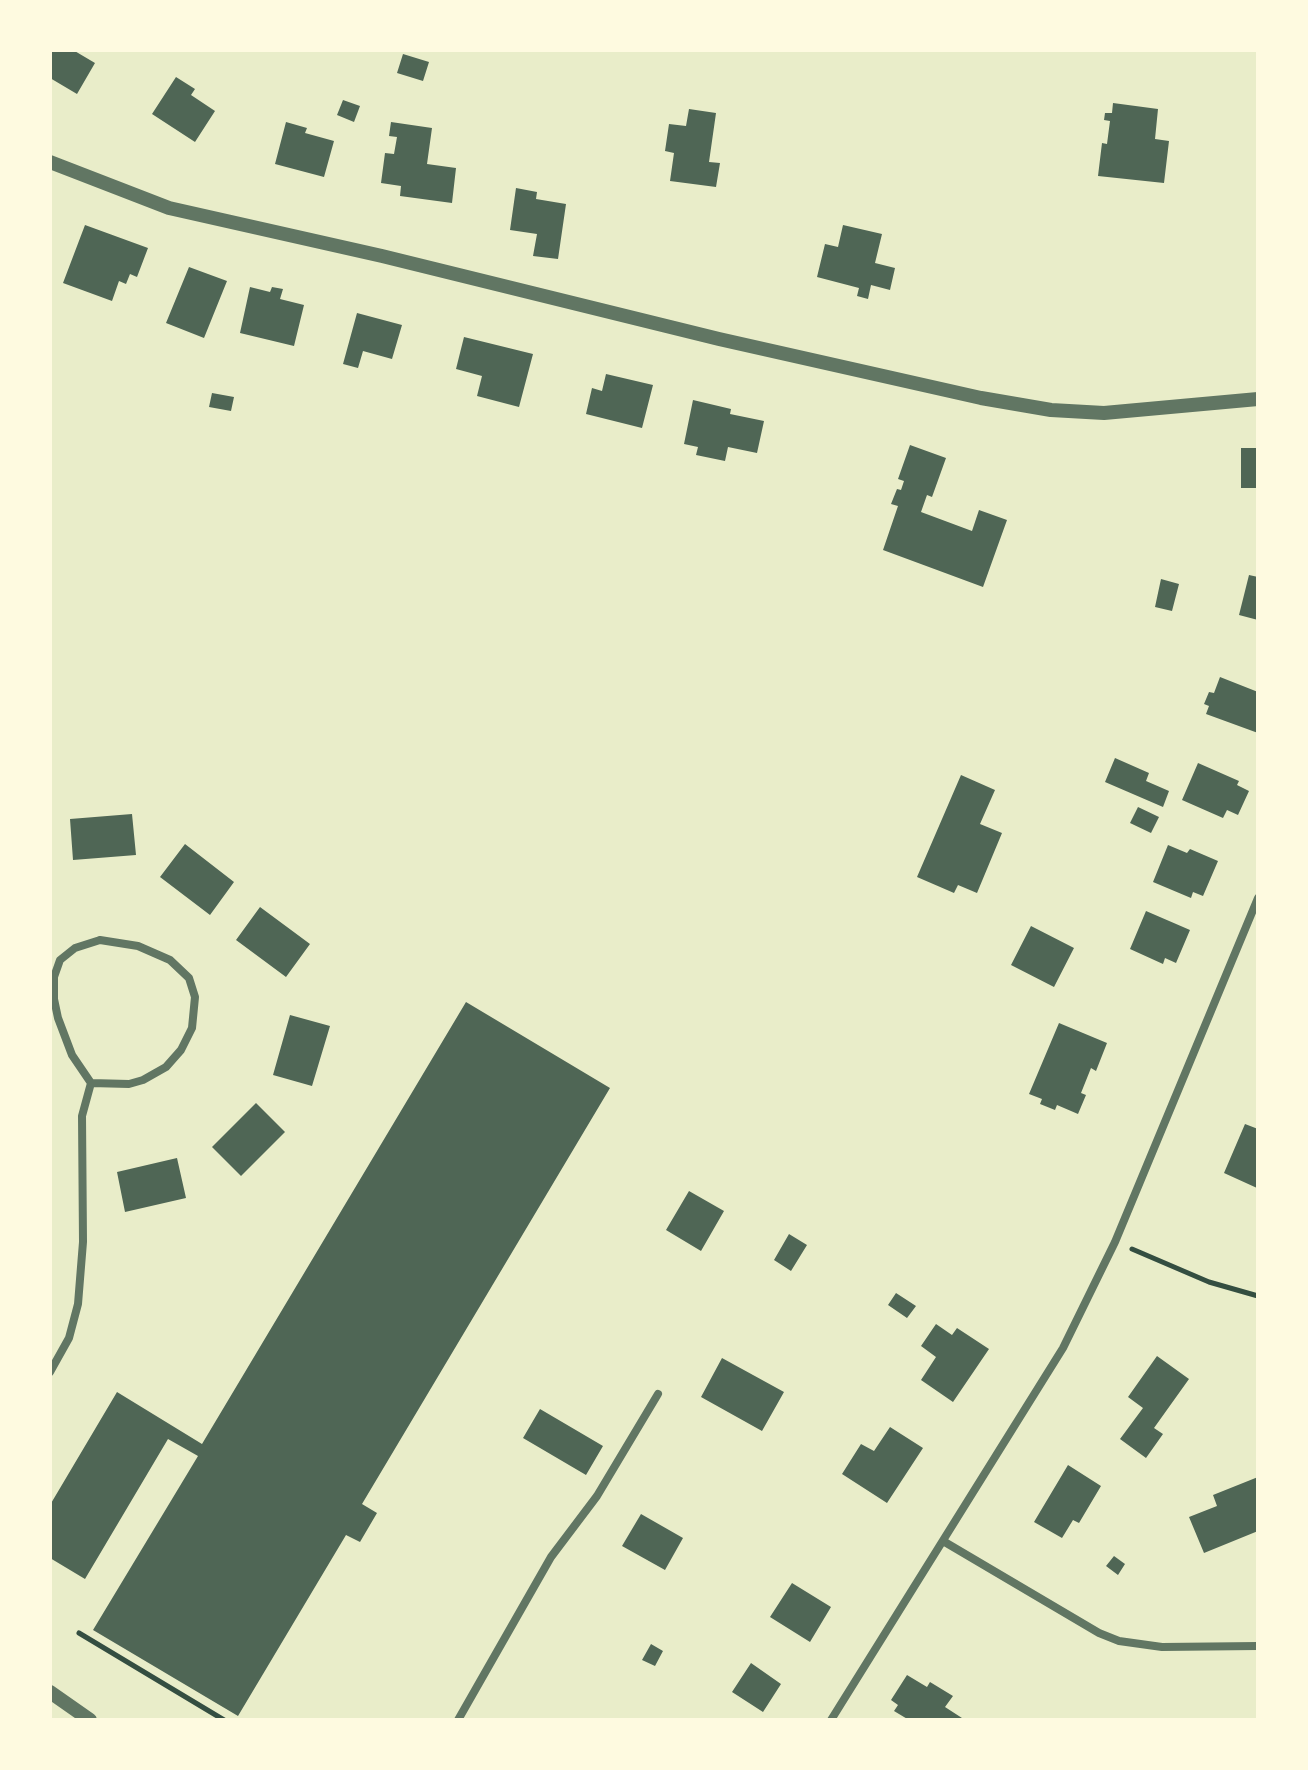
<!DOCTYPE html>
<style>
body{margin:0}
#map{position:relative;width:1308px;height:1770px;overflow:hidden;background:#e9edc9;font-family:"PT Sans Narrow",sans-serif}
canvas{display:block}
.frame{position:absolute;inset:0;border:52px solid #fefae0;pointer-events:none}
</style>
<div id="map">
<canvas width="1308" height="1770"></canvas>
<div class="frame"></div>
</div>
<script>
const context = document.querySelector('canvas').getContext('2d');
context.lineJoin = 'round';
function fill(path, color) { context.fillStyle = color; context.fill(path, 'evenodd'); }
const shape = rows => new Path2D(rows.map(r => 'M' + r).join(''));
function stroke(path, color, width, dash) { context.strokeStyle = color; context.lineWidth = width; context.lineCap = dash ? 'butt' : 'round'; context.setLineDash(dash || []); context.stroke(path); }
const building = shape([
 [50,50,73,50,95,63,77,94,50,78],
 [403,54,429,62,423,81,397,73],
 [176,77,195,89,191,95,215,111,195,142,152,114],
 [343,100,360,106,354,122,337,115],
 [1113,103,1158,109,1155,139,1169,141,1164,183,1098,176,1102,143,1107,144,1110,121,1104,120,1105,113,1112,113],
 [689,109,716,113,709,162,720,163,716,187,670,181,674,153,665,151,669,124,686,126],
 [286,122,307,128,305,133,334,141,324,177,275,164],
 [391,122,432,128,427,164,456,168,452,203,400,196,401,186,381,183,385,153,394,154,397,137,389,136],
 [516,188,537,192,536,199,566,204,558,259,533,256,537,234,510,230],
 [85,225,148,248,137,277,130,274,126,284,119,281,112,301,63,283],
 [843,225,882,234,875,263,895,268,890,290,871,285,868,299,857,296,859,288,817,277,825,244,838,247],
 [189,267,227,281,204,338,166,323],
 [250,287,270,292,272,287,283,289,280,299,304,305,294,346,240,333],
 [357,313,402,325,392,359,363,351,358,368,343,364],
 [464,337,533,354,519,407,477,396,482,376,456,369],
 [606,374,653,385,642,428,586,414,592,388,602,391],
 [212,393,234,397,231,411,209,407],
 [693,400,731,409,730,414,764,421,757,453,728,447,725,461,696,455,698,447,684,444],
 [910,445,946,458,932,497,927,495,921,512,972,531,979,510,1007,520,983,587,883,550,898,506,891,504,897,489,901,490,904,481,898,479],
 [1241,448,1258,448,1258,488,1241,488],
 [1249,575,1258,577,1258,620,1239,615],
 [1161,579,1179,584,1172,611,1155,607],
 [1220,677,1258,692,1258,733,1206,714,1209,706,1204,704,1209,692,1214,693],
 [1115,758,1149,773,1146,781,1169,791,1163,807,1105,782],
 [1198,763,1239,781,1237,785,1249,791,1238,815,1227,810,1223,818,1182,800],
 [961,775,995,790,980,824,1002,833,977,893,958,885,954,893,917,877],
 [1138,807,1159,817,1151,833,1130,823],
 [132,814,136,855,73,860,70,819],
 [185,844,234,882,210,915,160,877],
 [1168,845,1187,853,1190,849,1218,861,1203,896,1193,892,1191,898,1153,882],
 [260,907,310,944,286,977,236,940],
 [1146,911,1190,930,1176,963,1165,958,1163,964,1130,949],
 [1031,926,1074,948,1054,987,1011,965],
 [466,1002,610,1088,362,1504,377,1513,360,1542,346,1535,238,1716,93,1630,198,1456,168,1439,85,1579,50,1558,50,1505,117,1392,202,1444],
 [290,1015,330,1026,312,1086,273,1075],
 [1059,1023,1107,1043,1096,1071,1091,1068,1081,1093,1086,1095,1078,1114,1057,1105,1055,1110,1040,1104,1042,1099,1029,1094],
 [256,1103,285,1132,241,1176,212,1147],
 [1245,1124,1258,1129,1257,1188,1224,1173],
 [177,1158,186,1198,125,1212,117,1172],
 [689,1191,724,1211,701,1251,666,1230],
 [789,1234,807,1245,791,1271,774,1260],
 [896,1293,916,1306,907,1318,888,1305],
 [936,1324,952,1335,957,1328,989,1349,953,1402,921,1380,936,1357,921,1346],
 [1157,1356,1189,1379,1154,1428,1163,1434,1146,1458,1120,1439,1143,1408,1128,1397],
 [722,1358,784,1392,762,1431,701,1397],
 [540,1409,603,1446,586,1475,523,1438],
 [890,1427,923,1448,887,1503,842,1474,861,1444,874,1451],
 [1068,1465,1101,1486,1079,1523,1073,1520,1062,1538,1034,1522],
 [1258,1477,1258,1531,1204,1553,1189,1517,1217,1506,1213,1495],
 [641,1514,683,1538,665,1570,622,1546],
 [1114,1556,1125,1564,1118,1575,1106,1566],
 [792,1583,831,1607,810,1642,770,1617],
 [651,1644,663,1651,655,1666,642,1660],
 [751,1663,781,1684,763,1712,732,1692],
 [907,1675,927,1687,930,1682,953,1696,945,1707,962,1718,960,1720,909,1720,894,1711,898,1705,891,1700]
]);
const path = shape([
 [1132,1249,1209,1282,1258,1296],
 [79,1633,224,1720]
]);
const minor = shape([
 [100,940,138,946,170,960,189,978,195,997,192,1028,181,1050,166,1067,143,1080,129,1084,91,1083,72,1055,58,1018,54,999,54,977,60,960,75,948,100,940],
 [50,1372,69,1338,78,1304,83,1242,82,1116,91,1083],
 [943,1541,1099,1633,1119,1641,1162,1647,1258,1646],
 [458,1720,551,1557,597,1496,658,1394],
 [831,1720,1063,1348,1115,1242,1258,898]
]);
const tertiary = shape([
 [50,162,169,208,382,256,719,339,981,398,1051,410,1104,413,1258,399],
 [50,1692,90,1720]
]);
fill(building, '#4f6655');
stroke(path, '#344e41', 5);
stroke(minor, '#617663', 8);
stroke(tertiary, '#617663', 14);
</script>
